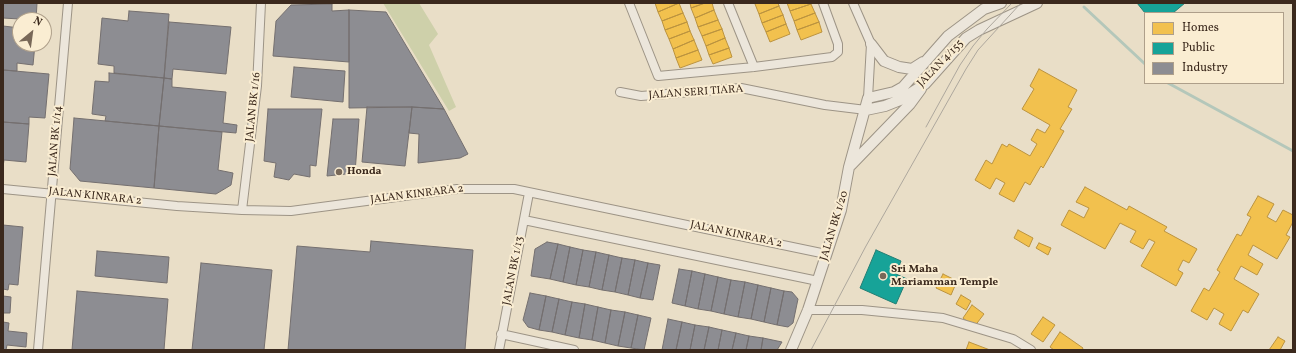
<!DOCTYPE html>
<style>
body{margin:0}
#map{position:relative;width:1296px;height:353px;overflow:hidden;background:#e9dec7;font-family:Vollkorn,serif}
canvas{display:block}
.frame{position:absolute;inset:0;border:4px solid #3b291d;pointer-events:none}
.legend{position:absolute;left:1144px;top:12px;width:140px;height:72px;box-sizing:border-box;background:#faedd2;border:1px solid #ae9f8a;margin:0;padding:5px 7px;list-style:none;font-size:12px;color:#3b291d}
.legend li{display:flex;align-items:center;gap:8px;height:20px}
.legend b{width:20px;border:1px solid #ae9f8a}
.north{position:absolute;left:12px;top:12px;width:40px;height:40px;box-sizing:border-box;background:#faedd2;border:1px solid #ae9f8a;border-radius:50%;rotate:29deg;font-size:11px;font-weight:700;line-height:16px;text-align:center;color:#3b291d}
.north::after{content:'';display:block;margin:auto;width:14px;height:18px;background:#786858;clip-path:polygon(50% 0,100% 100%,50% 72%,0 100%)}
</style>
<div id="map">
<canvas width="1296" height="353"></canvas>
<div class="frame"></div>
<ul class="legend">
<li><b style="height:11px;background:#f2c14e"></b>Homes</li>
<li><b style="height:11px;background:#17a398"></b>Public</li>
<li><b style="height:11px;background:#8d8d92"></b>Industry</li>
</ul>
<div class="north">N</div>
</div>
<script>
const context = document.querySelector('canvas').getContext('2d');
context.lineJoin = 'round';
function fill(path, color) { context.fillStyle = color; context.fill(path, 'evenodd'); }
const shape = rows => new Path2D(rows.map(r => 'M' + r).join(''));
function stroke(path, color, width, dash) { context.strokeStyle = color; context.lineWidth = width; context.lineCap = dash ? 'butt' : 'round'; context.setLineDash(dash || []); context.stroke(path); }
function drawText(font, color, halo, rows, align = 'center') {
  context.font = font + ' Vollkorn,serif'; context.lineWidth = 4; context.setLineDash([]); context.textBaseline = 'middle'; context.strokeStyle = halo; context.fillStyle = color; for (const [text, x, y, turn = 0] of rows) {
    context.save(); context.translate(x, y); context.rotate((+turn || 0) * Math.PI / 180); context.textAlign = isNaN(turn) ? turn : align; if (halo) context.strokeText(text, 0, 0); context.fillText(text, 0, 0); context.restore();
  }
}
const green = shape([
 [383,3,419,3,438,34,429,45,456,107,449,111]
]);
const homes = shape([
 [655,3,679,3,658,12,655,3],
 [679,3,683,13,662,21,658,12,679,3],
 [690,3,705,3,691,8,690,3],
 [705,3,712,3,714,10,695,18,691,8,705,3],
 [758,3,778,3,779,6,759,14,755,4,758,3],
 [787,3,811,3,811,4,790,11,787,3],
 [811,4,815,13,794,21,790,11,811,4],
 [779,6,783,15,762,23,759,14,779,6],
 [714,10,718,20,698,27,695,18,714,10],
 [683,13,687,22,665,30,662,21,683,13],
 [815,13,819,22,797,30,794,21,815,13],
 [783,15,786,24,766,32,762,23,783,15],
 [718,20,722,29,702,36,698,27,718,20],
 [687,22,690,31,669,39,665,30,687,22],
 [819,22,822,32,801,40,797,30,819,22],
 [786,24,790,34,770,42,766,32,786,24],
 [722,29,725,38,706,46,702,36,722,29],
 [690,31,694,40,673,49,669,39,690,31],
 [725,38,729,48,709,55,706,46,725,38],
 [694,40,698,50,676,58,673,49,694,40],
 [729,48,732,57,713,64,709,55,729,48],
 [698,50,702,60,680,68,676,58,698,50],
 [1039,69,1077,90,1068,107,1072,109,1060,129,1064,131,1043,168,1041,166,1030,185,1025,182,1014,202,999,194,1005,183,996,178,990,189,975,180,986,160,992,164,1002,144,1007,147,1009,144,1030,156,1037,144,1031,140,1037,129,1045,133,1050,125,1022,109,1034,89,1030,86,1039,69],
 [1085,187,1127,210,1129,206,1167,227,1164,231,1197,249,1189,263,1183,260,1178,270,1183,273,1176,286,1141,266,1155,242,1149,239,1143,249,1130,242,1136,231,1120,223,1105,249,1061,225,1069,210,1084,218,1089,208,1076,202,1085,187],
 [1258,196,1274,204,1267,217,1276,222,1283,210,1293,215,1293,222,1286,235,1290,237,1277,259,1253,245,1248,255,1263,264,1257,275,1241,266,1234,279,1259,294,1248,313,1243,310,1231,331,1219,324,1224,314,1214,308,1207,320,1191,311,1204,288,1209,291,1220,272,1217,270,1237,234,1241,236,1251,217,1247,215,1258,196],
 [1018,230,1033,238,1029,247,1014,238,1018,230],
 [1039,243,1051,248,1048,255,1036,248,1039,243],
 [943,274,957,281,951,295,936,288,943,274],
 [961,295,971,301,966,310,956,304,961,295],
 [972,305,984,314,974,327,963,318,972,305],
 [1043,317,1055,325,1043,342,1031,334,1043,317],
 [1060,332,1083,348,1082,350,1054,350,1050,347,1060,332],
 [1278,337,1285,341,1280,350,1269,350,1278,337],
 [969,342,990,350,966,350,969,342]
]);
const public = shape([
 [1137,3,1185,3,1173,13,1145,13,1137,3],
 [876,250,901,261,896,274,907,279,896,304,860,288,876,250]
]);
const industry = shape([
 [3,3,37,3,36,20,3,18,3,3],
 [332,4,332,11,349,10,349,62,273,56,276,21,291,5,332,4],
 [349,10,386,12,444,109,412,107,349,108,349,10],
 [129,11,169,14,164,78,114,73,114,66,98,64,102,18,128,21,129,11],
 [169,22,231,27,226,74,173,69,172,79,164,78,169,22],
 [3,26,20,28,20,44,35,44,33,65,17,63,17,71,3,70,3,26],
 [294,67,345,71,343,102,291,97,294,67],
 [3,70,49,74,45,118,29,117,29,124,3,122,3,70],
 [109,73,164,78,159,126,105,121,106,116,92,114,95,81,109,82,109,73],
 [164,78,172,79,172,87,226,92,223,123,237,125,236,133,159,126,164,78],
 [367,107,412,107,405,166,362,162,367,107],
 [412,107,444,109,468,154,460,158,418,163,419,134,409,133,412,107],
 [268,109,322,109,316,166,310,165,310,177,294,174,289,180,274,177,276,163,264,161,268,109],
 [74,118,159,126,154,188,80,181,70,169,74,118],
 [333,119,359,119,355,173,327,176,333,119],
 [3,122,29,124,26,162,4,160,3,167,3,122],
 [159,126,222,132,218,170,233,173,231,185,216,194,154,188,159,126],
 [3,225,23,227,18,285,9,284,8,290,3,289,3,225],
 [371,241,473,250,465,350,288,350,297,246,370,252,371,241],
 [547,242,558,244,550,279,531,276,535,249,547,242],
 [558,244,570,247,563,282,550,279,558,244],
 [570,247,583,250,576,285,563,282,570,247],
 [583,250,596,252,589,287,576,285,583,250],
 [97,251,169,257,167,283,95,276,97,251],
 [596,252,609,255,602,290,589,287,596,252],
 [609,255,622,258,615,292,602,290,609,255],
 [622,258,635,260,628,295,615,292,622,258],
 [635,260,648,263,640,298,628,295,635,260],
 [201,263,272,270,264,350,192,350,201,263],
 [648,263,660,265,653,300,640,298,648,263],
 [679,269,692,271,685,306,672,303,679,269],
 [692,271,705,274,698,309,685,306,692,271],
 [705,274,718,277,711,311,698,309,705,274],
 [718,277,731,280,724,314,711,311,718,277],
 [731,280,745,282,738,317,724,314,731,280],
 [745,282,758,285,751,319,738,317,745,282],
 [758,285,771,288,764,322,751,319,758,285],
 [771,288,784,291,777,325,764,322,771,288],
 [77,291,168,299,164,350,72,350,77,291],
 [784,291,792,292,798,299,793,323,788,327,777,325,784,291],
 [530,293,546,296,539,330,528,327,523,320,530,293],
 [3,296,11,297,10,313,3,313,3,296],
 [546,296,559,299,552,332,539,330,546,296],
 [559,299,572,302,565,335,552,332,559,299],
 [572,302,585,304,579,338,565,335,572,302],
 [585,304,598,307,592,340,579,338,585,304],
 [598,307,611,310,605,343,592,340,598,307],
 [611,310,625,312,618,346,605,343,611,310],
 [625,312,638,315,631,348,618,346,625,312],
 [638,315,651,318,644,350,631,348,638,315],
 [668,319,682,322,676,350,662,350,668,319],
 [3,322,9,323,8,331,27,333,26,347,7,345,6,350,3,350,3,322],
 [682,322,695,325,690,350,676,350,682,322],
 [695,325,709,327,704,350,690,350,695,325],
 [709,327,722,330,718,350,704,350,709,327],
 [722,330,736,333,732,350,718,350,722,330],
 [736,333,749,336,746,350,732,350,736,333],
 [749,336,763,338,761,350,746,350,749,336],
 [763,338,782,342,777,350,761,350,763,338]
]);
const stream = shape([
 [1084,7,1145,64],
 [1168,83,1293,151]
]);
const minor = shape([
 [629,3,658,76,754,67,832,57,838,52,838,44,823,3],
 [728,3,754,67],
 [853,3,871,44,868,98],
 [620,92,641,96,741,88,825,105,866,110],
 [3,189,177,206,242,210,291,211,457,189,514,189,826,254],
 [242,210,257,86,261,3],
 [524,220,818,281],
 [808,310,862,310,943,318,1013,339,1031,350],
 [501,334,574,350],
 [38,350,68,3],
 [499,350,529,193]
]);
const tertiary = shape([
 [871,44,884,61,899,67,912,69,923,62],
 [866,110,885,106,900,100,925,84,966,38,979,30,1037,3],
 [851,165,910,104,921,89],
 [791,350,808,310,841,210,849,167,868,98,894,92,903,87,948,36,984,9,1001,3]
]);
const tram = shape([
 [926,127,960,65,973,46,987,29,1012,3],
 [811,350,866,246,966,69,978,50,1021,3]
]);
const markers = [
 [339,172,4,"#786858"],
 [883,276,4,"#786858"]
];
const streetNames = [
 ["JALAN 4/155",941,64,-46],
 ["JALAN SERI TIARA",696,93,-4],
 ["JALAN BK 1/16",254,107,-84],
 ["JALAN BK 1/14",56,141,-85],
 ["JALAN KINRARA 2",417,195,-7],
 ["JALAN KINRARA 2",95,197,6],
 ["JALAN BK 1/20",835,226,-73],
 ["JALAN KINRARA 2",736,235,12],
 ["JALAN BK 1/13",514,271,-79]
];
const poiNames = [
 ["Honda",347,172],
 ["Sri Maha",891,270],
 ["Mariamman Temple",891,283]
];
fill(green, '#ced0aa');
fill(homes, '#f2c14e');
stroke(homes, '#bb933f', 1);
fill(public, '#17a398');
stroke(public, '#227e73', 1);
fill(industry, '#8d8d92');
stroke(industry, '#746f6f', 1);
stroke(stream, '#b4c7ba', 3);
stroke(minor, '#9d9486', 10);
stroke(tertiary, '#9d9486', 12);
stroke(minor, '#ece6db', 8);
stroke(tertiary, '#ece6db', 10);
stroke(tram, '#ada79d', 1);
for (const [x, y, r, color] of markers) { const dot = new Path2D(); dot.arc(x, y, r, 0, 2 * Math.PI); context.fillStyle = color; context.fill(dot); stroke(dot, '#faedd2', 1.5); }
drawText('11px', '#3b291d', '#faedd2', streetNames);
drawText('bold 11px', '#3b291d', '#faedd2', poiNames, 'left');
</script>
